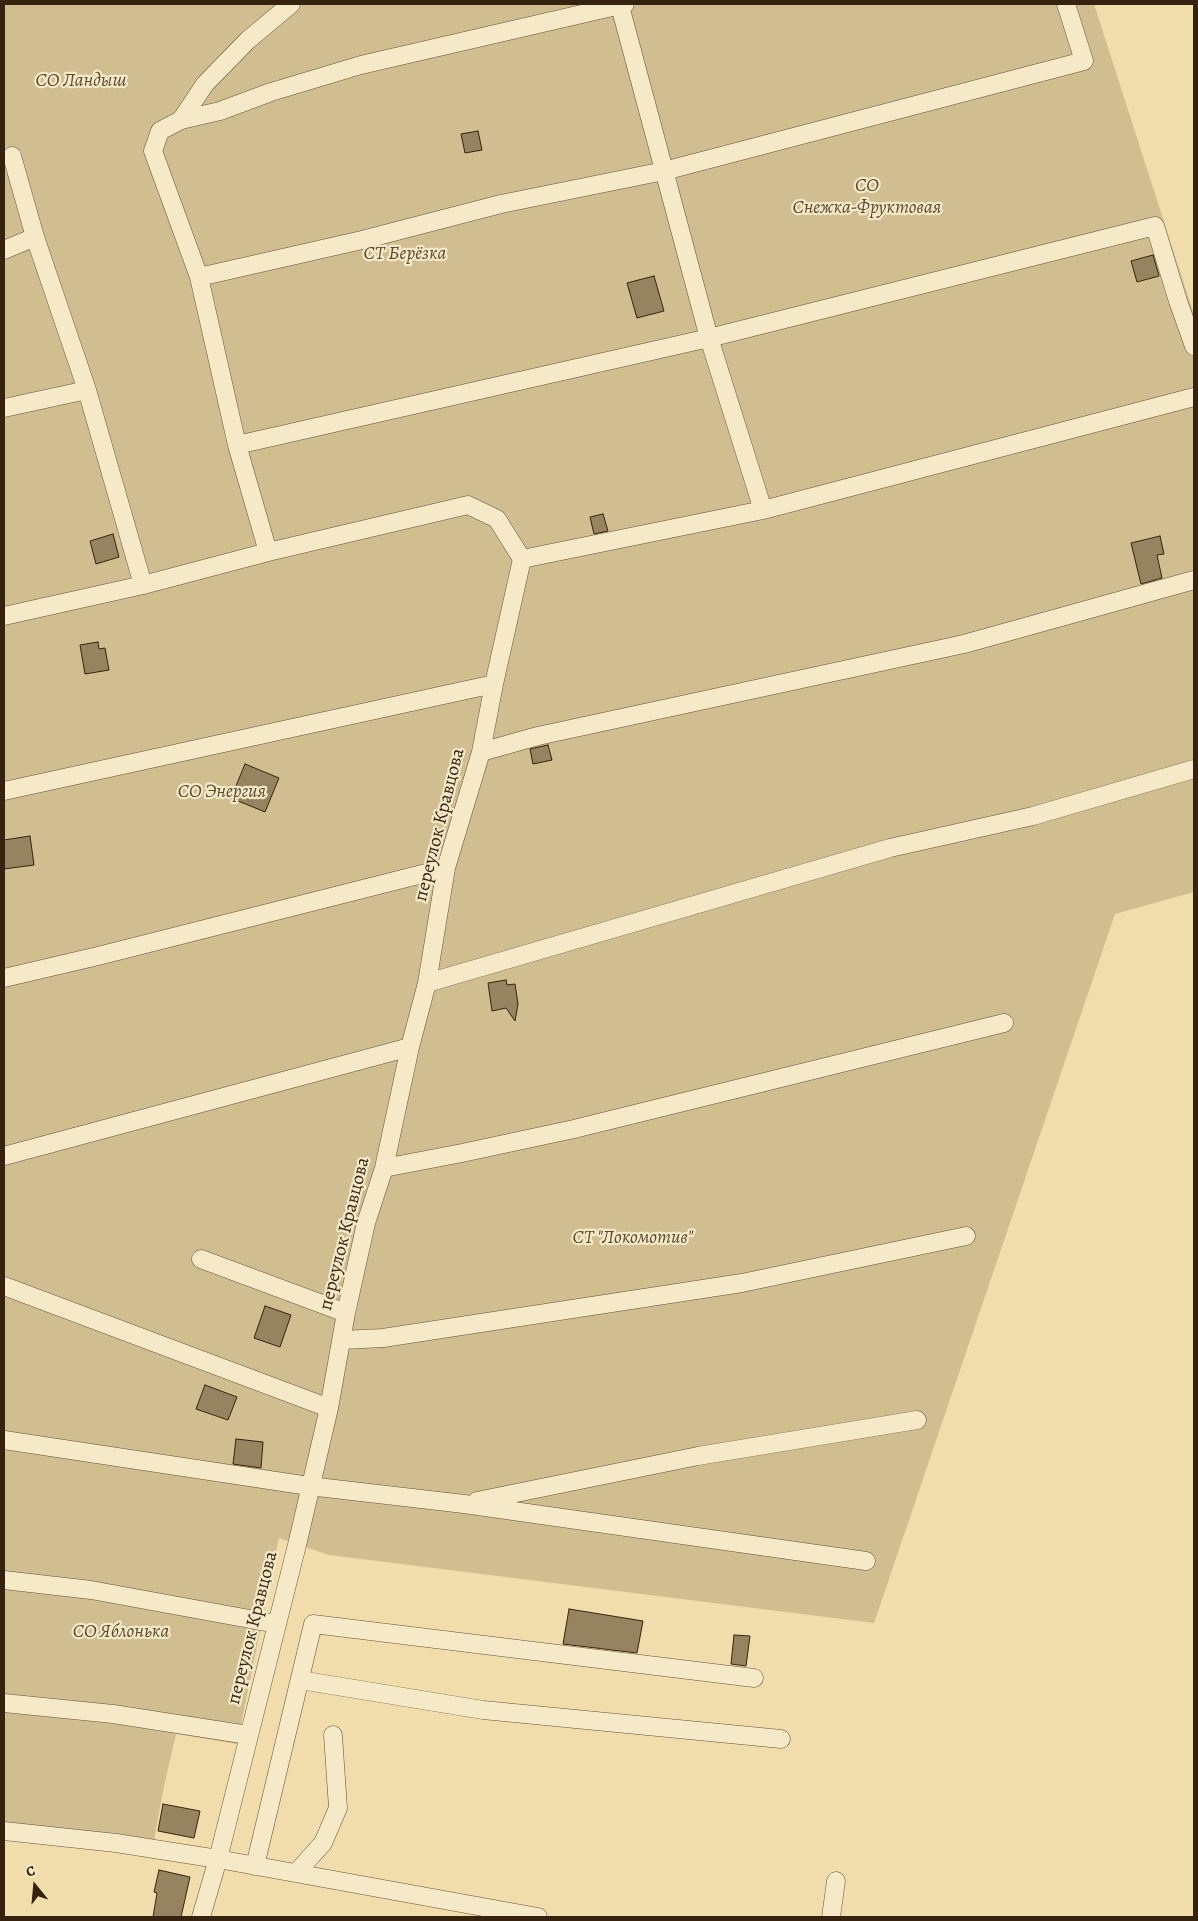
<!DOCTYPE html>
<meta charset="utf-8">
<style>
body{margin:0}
#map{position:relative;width:1198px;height:1921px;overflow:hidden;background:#f0ddab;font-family:Alegreya,serif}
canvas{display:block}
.frame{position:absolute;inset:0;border:5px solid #35230f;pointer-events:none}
.north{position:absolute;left:10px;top:1861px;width:50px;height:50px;-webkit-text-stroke:4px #f5e9c8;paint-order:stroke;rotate:343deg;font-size:14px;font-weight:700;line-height:20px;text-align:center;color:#35230f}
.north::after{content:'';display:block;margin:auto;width:18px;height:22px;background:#35230f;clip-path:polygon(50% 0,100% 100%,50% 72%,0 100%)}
</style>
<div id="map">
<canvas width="1198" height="1921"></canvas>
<div class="frame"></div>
<div class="north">С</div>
</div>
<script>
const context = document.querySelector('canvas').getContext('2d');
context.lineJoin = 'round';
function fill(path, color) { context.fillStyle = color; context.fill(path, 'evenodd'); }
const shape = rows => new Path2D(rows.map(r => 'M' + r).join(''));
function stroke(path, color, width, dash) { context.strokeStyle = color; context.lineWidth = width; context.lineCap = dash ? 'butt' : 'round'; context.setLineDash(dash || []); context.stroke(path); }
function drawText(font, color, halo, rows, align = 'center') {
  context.font = font + ' Alegreya,serif'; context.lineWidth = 4.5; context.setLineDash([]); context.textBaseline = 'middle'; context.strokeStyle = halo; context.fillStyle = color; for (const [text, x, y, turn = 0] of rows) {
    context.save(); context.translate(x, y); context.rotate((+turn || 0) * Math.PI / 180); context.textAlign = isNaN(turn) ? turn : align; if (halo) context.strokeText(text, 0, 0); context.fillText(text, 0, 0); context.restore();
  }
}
const green = shape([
 [4,4,1094,4,1194,315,1194,892,1115,914,874,1623,329,1555,279,1538,237,1744,176,1734,164,1786,152,1851,4,1835]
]);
const building = shape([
 [478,131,482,150,465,153,461,134,478,131],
 [1153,255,1159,276,1137,282,1131,261,1153,255],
 [654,276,664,311,637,318,627,283,654,276],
 [603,514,608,531,594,534,590,517,603,514],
 [113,534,119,557,96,564,90,541,113,534],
 [1160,536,1164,554,1157,555,1162,578,1141,584,1131,543,1160,536],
 [98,642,99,649,105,648,109,670,85,674,80,645,98,642],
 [548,745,552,760,533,764,530,749,548,745],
 [245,764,279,778,265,812,231,798,245,764],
 [30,836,34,865,4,869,4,840,30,836],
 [506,980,507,985,515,984,518,1004,515,1021,506,1008,492,1011,488,983,506,980],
 [265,1306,291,1315,280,1347,254,1338,265,1306],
 [205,1385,237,1397,228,1420,196,1409,205,1385],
 [236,1439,263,1442,261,1468,233,1464,236,1439],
 [569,1609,643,1621,637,1653,563,1644,569,1609],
 [734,1635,750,1636,746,1666,731,1664,734,1635],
 [163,1804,200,1811,194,1838,158,1831,163,1804],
 [159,1870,190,1877,181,1917,153,1917,157,1893,154,1892,159,1870]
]);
const minor = shape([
 [620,6,709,338,763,510],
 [181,120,205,84,248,40,291,4],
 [12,156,35,237,87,390,143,585],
 [4,250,35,237],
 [199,277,362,240,501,204,664,171,1084,61,1066,4],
 [4,408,87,390],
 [237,445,709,338,1155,226,1178,301,1194,346],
 [268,552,237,445,199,277,153,151,160,131,181,120,220,111,271,92,361,65,625,4],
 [522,559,763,510,1194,397],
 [4,616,143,585,268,552,468,505,497,519,522,559],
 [481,752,538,736,964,644,1194,580],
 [4,791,494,684],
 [4,978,98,956,446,868],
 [427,983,890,848,1033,816,1194,769],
 [4,1156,410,1047],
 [384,1168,462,1153,574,1129,1004,1023],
 [201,1259,346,1313],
 [4,1286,329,1408],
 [342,1340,383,1338,742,1283,966,1236],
 [4,1440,309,1486,464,1504,866,1561],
 [477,1501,698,1456,917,1420],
 [4,1580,91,1590,277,1624],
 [300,1680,483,1710,781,1739],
 [4,1703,113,1714,248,1735],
 [4,1831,116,1843,218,1859,538,1917],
 [255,1866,313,1624,754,1678],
 [296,1873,323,1843,338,1808,333,1735],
 [201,1917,218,1859,298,1541,329,1408,346,1313,366,1223,384,1168,410,1047,427,983,446,868,481,752,494,684,522,559],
 [831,1917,836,1881]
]);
const parkNames = [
 ["СО Ландыш",81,81],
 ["СО",867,186],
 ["Снежка-Фруктовая",867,208],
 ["СТ Берёзка",405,254],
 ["СО Энергия",222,792],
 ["СТ \"Локомотив\"",633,1238],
 ["СО Яблонька",121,1632]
];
const streetNames = [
 ["переулок Кравцова",440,825,-76],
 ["переулок Кравцова",345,1234,-76],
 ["переулок Кравцова",253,1628,-76]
];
fill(green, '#d0bd90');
fill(building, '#968460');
stroke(building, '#35230f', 1);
stroke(minor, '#645236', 19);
stroke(minor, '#f5e9c8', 18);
drawText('italic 19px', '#5c4a2f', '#f5e9c8', parkNames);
drawText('19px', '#35230f', '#f5e9c8', streetNames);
</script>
